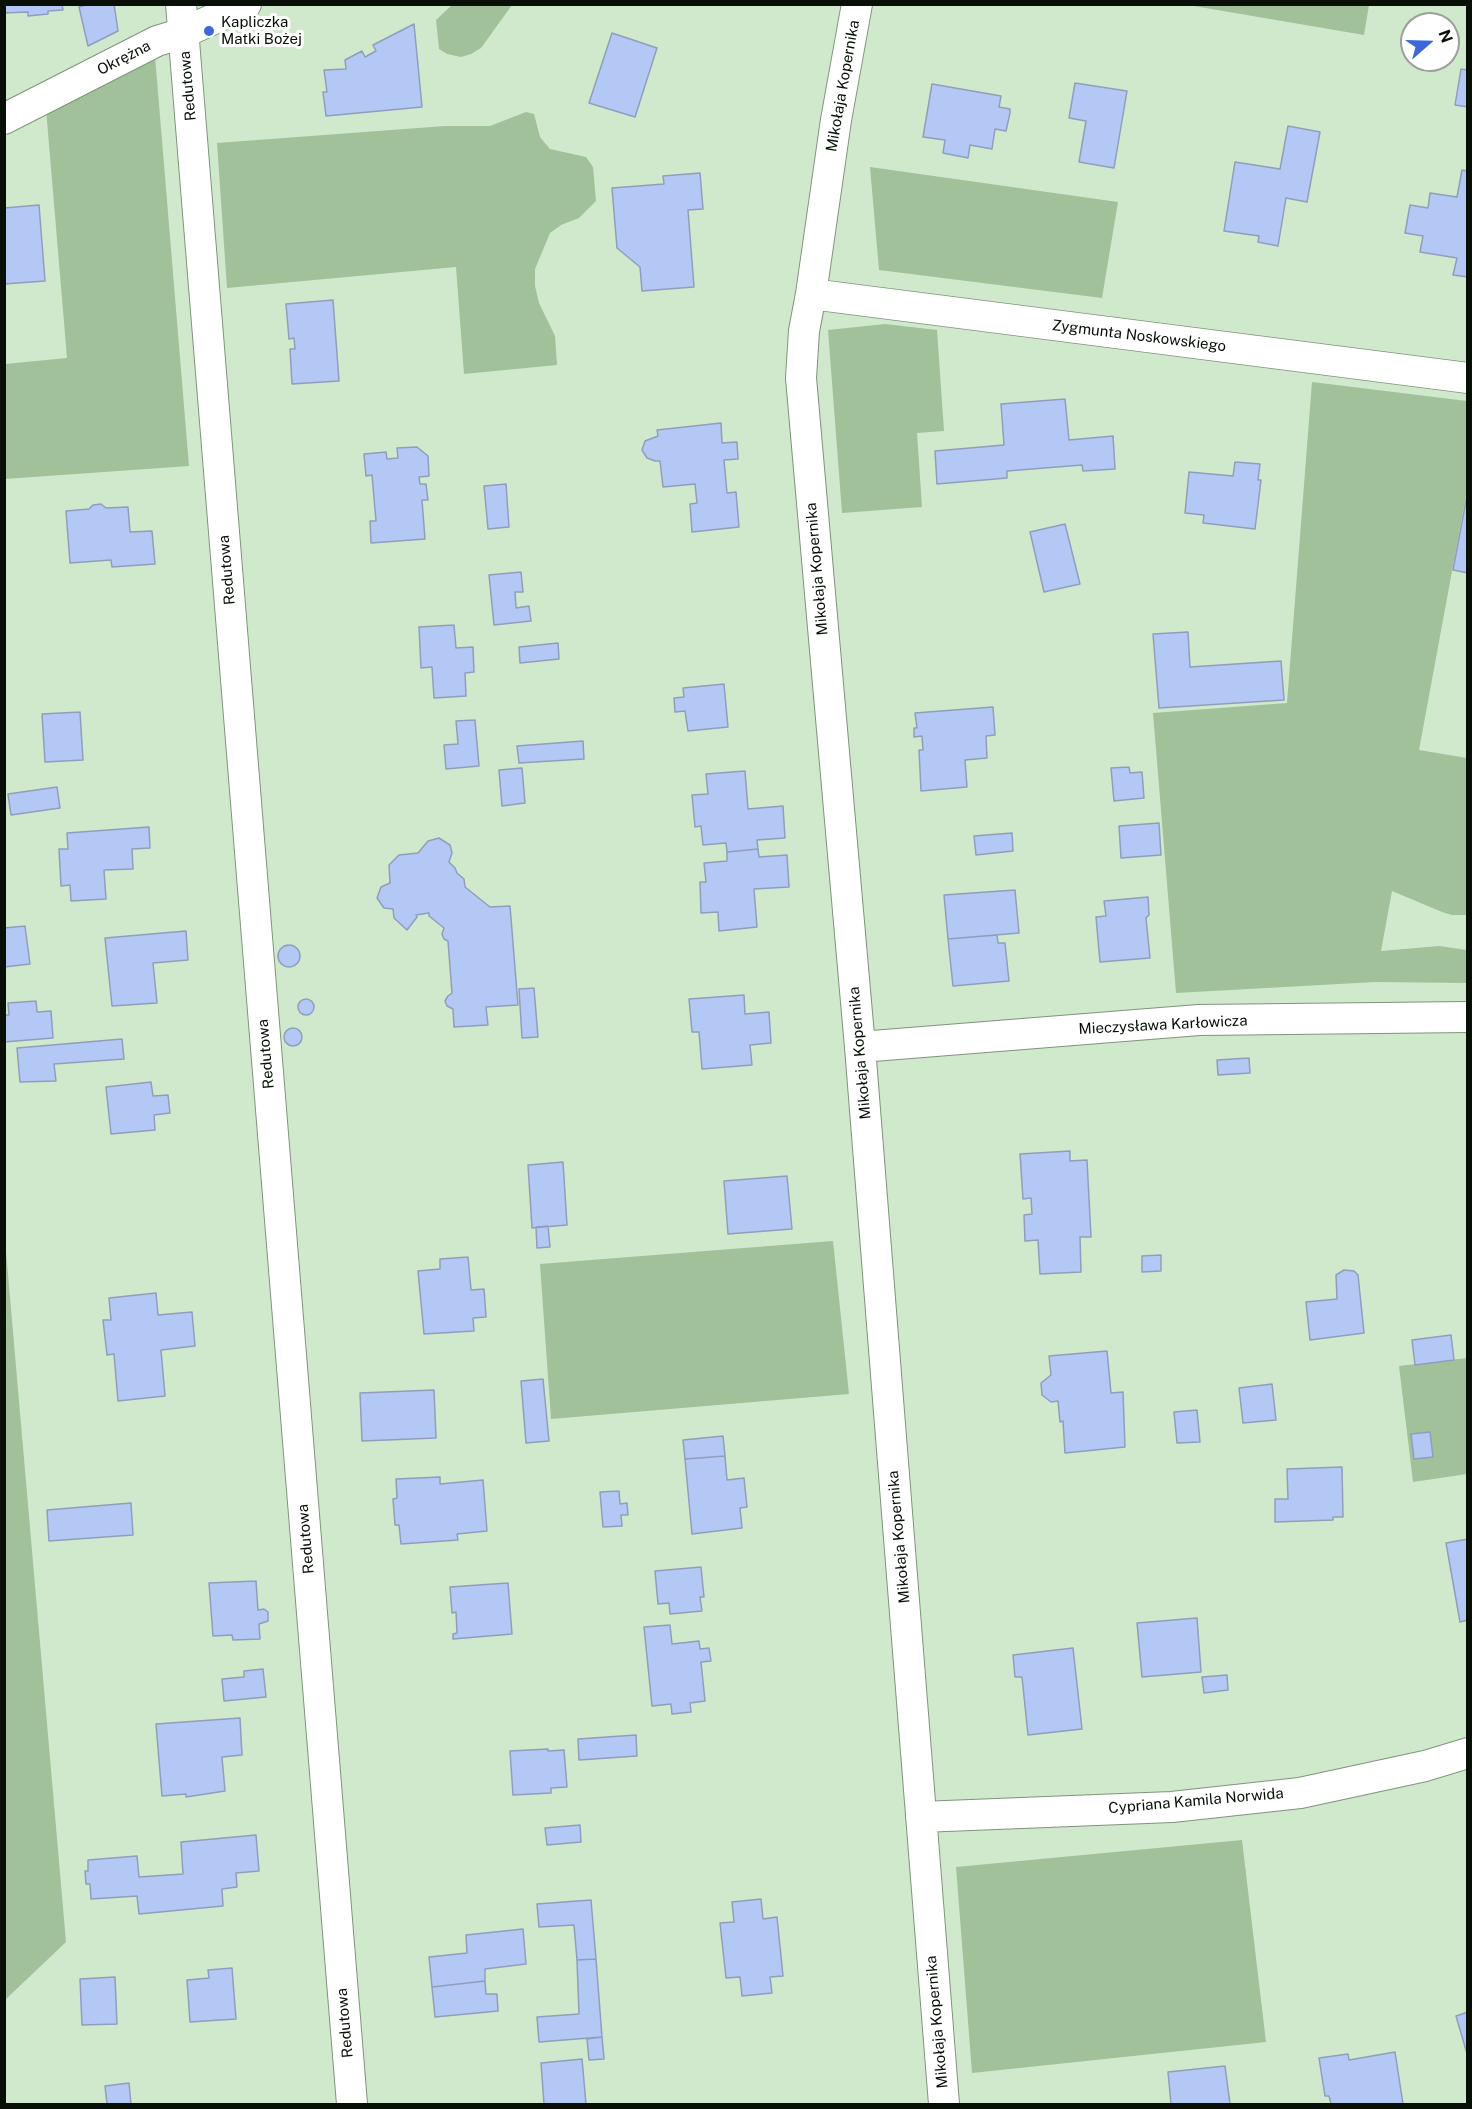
<!DOCTYPE html>
<meta charset="utf-8">
<style>
body{margin:0}
#map{position:relative;width:1472px;height:2109px;overflow:hidden;background:#d0e9cc;font-family:"Public Sans",sans-serif}
canvas{display:block}
.frame{position:absolute;inset:0;border:6px solid #070f06;pointer-events:none}
.north{position:absolute;left:1400px;top:12px;width:60px;height:60px;box-sizing:border-box;background:#fff;border:2px solid #9c9f9b;border-radius:50%;rotate:70deg;font-size:16px;font-weight:700;line-height:24px;text-align:center;color:#070f06}
.north::after{content:'';display:block;margin:auto;width:21px;height:27px;background:#3e68d9;clip-path:polygon(50% 0,100% 100%,50% 72%,0 100%)}
</style>
<div id="map">
<canvas width="1472" height="2109"></canvas>
<div class="frame"></div>
<div class="north">N</div>
</div>
<script>
const context = document.querySelector('canvas').getContext('2d');
context.lineJoin = 'round';
function fill(path, color) { context.fillStyle = color; context.fill(path, 'evenodd'); }
const shape = rows => new Path2D(rows.map(r => 'M' + r).join(''));
function stroke(path, color, width, dash) { context.strokeStyle = color; context.lineWidth = width; context.lineCap = dash ? 'butt' : 'round'; context.setLineDash(dash || []); context.stroke(path); }
function drawText(font, color, halo, rows, align = 'center') {
  context.font = font + ' "Public Sans",sans-serif'; context.lineWidth = 6; context.setLineDash([]); context.textBaseline = 'middle'; context.strokeStyle = halo; context.fillStyle = color; for (const [text, x, y, turn = 0] of rows) {
    context.save(); context.translate(x, y); context.rotate((+turn || 0) * Math.PI / 180); context.textAlign = isNaN(turn) ? turn : align; if (halo) context.strokeText(text, 0, 0); context.fillText(text, 0, 0); context.restore();
  }
}
const green = shape([
 [452,5,452,4,512,5,481,48,471,54,461,57,447,54,439,49,436,20],
 [1188,5,1369,5,1364,35],
 [155,56,189,466,5,479,5,364,67,358,46,109],
 [526,112,534,114,540,137,550,149,586,157,593,167,596,201,579,218,561,225,550,233,535,269,535,286,539,303,555,336,557,365,464,374,456,267,227,288,217,143,445,126,490,126],
 [870,167,1118,202,1102,298,879,270],
 [885,324,937,330,944,431,917,433,922,507,842,513,828,330],
 [1312,382,1467,401,1467,490,1419,750,1467,758,1467,915,1452,915,1442,912,1392,891,1381,951,1439,946,1467,950,1467,983,1375,982,1176,993,1153,713,1287,703],
 [5,1240,66,1942,5,2000],
 [833,1241,849,1394,551,1419,540,1264],
 [1467,1358,1467,1474,1413,1482,1399,1366],
 [1242,1840,1266,2042,972,2073,956,1867]
]);
const building = shape([
 [4,4,62,4,63,10,48,11,48,14,28,16,28,12,4,13,4,4],
 [89,4,114,4,118,31,88,46,79,7,89,4],
 [414,24,422,107,326,116,323,92,327,92,324,70,346,69,345,60,362,51,365,57,376,51,373,45,414,24],
 [612,33,657,48,635,117,589,103,612,33],
 [1461,69,1468,70,1468,107,1455,105,1461,69],
 [1075,83,1127,91,1114,168,1079,162,1086,121,1069,118,1075,83],
 [932,84,1001,96,999,107,1010,109,1010,113,1006,131,995,129,992,149,970,145,968,158,943,153,945,140,923,137,932,84],
 [1288,126,1320,132,1307,202,1286,198,1278,246,1258,242,1259,236,1224,231,1235,162,1280,169,1288,126],
 [1462,170,1468,171,1468,277,1453,275,1457,258,1420,252,1423,236,1405,233,1410,205,1428,208,1430,193,1457,197,1462,170],
 [700,173,703,209,688,210,694,287,642,291,640,267,617,248,612,188,664,184,663,176,700,173],
 [39,205,45,281,4,284,4,208,39,205],
 [333,300,339,381,292,384,290,349,295,349,294,338,289,339,286,304,333,300],
 [1065,399,1069,440,1113,436,1115,469,1083,471,1082,465,1007,471,1007,478,937,484,935,451,1004,445,1001,404,1065,399],
 [721,423,722,443,737,442,738,459,724,460,727,493,736,492,739,527,692,532,690,504,697,503,695,484,663,487,660,461,655,461,647,458,642,450,645,441,658,436,657,430,721,423],
 [417,447,428,456,429,476,419,477,420,484,426,484,428,500,422,500,425,539,371,543,370,521,376,521,372,475,366,476,364,454,386,452,387,459,398,458,397,448,417,447],
 [1235,462,1260,464,1258,480,1261,480,1255,529,1203,523,1204,515,1185,513,1189,472,1233,476,1235,462],
 [506,484,509,527,488,529,484,486,506,484],
 [1468,490,1468,573,1453,570,1468,490],
 [101,504,106,508,128,507,130,532,152,531,155,564,112,567,111,560,70,563,66,511,89,509,93,505,101,504],
 [1065,524,1080,584,1044,592,1030,532,1065,524],
 [521,572,523,592,515,592,516,608,529,606,531,621,494,625,489,575,521,572],
 [454,625,456,648,473,647,474,672,465,673,466,696,434,698,432,667,421,668,419,627,454,625],
 [1188,632,1190,667,1281,661,1284,700,1159,708,1153,634,1188,632],
 [558,643,559,659,520,663,519,647,558,643],
 [724,684,728,727,688,731,685,711,675,712,674,698,684,697,683,688,724,684],
 [993,707,995,735,986,736,987,758,965,760,967,787,921,791,919,750,923,750,922,736,914,737,914,728,917,728,915,713,993,707],
 [80,712,83,760,45,762,42,714,80,712],
 [475,720,479,766,446,769,444,745,458,744,456,721,475,720],
 [583,741,584,759,519,763,517,746,583,741],
 [1129,767,1130,773,1142,772,1144,798,1114,801,1111,768,1129,767],
 [522,768,525,803,502,806,499,770,522,768],
 [745,771,748,809,783,806,785,838,757,840,758,849,727,852,726,843,703,845,701,826,695,827,692,795,708,794,706,774,745,771],
 [57,787,60,808,11,815,8,794,57,787],
 [1159,823,1161,855,1121,858,1119,826,1159,823],
 [149,827,150,848,132,849,133,869,104,870,106,899,71,901,70,885,61,886,59,849,68,849,67,833,149,827],
 [1012,833,1013,851,976,855,974,836,1012,833],
 [439,838,450,845,452,853,449,862,455,868,457,873,464,879,465,887,490,907,510,906,518,1005,486,1007,488,1025,454,1027,453,1009,447,1006,445,1001,448,996,452,993,448,941,444,939,442,934,444,928,429,916,429,913,416,915,417,917,407,930,394,918,393,909,384,908,377,898,381,887,390,883,389,865,399,855,418,853,428,841,439,838],
 [758,849,759,857,787,855,789,887,754,889,757,927,719,931,718,912,701,913,700,882,706,882,704,863,727,861,727,852,758,849],
 [1015,890,1019,933,948,939,944,895,1015,890],
 [1148,897,1149,915,1146,918,1150,958,1100,962,1096,917,1106,916,1104,901,1148,897],
 [25,926,30,964,4,967,4,928,25,926],
 [186,931,188,960,153,963,157,1003,112,1006,105,938,186,931],
 [997,935,998,943,1005,943,1009,981,953,986,948,939,997,935],
 '278 956a11 11 0 1 1 22 0a11 11 0 1 1-22 0Z',
 [534,988,538,1037,522,1038,519,989,534,988],
 [744,995,745,1014,769,1012,771,1043,750,1045,752,1065,702,1069,699,1032,692,1032,689,999,744,995],
 '298 1007a8 8 0 1 1 16 0a8 8 0 1 1-16 0Z',
 [36,1001,37,1012,51,1011,53,1038,4,1042,4,1015,9,1015,8,1003,36,1001],
 '284 1037a9 9 0 1 1 18 0a9 9 0 1 1-18 0Z',
 [122,1039,124,1059,54,1064,56,1081,20,1082,17,1048,122,1039],
 [1249,1058,1250,1073,1218,1075,1217,1060,1249,1058],
 [151,1082,153,1096,168,1095,170,1113,154,1115,155,1130,111,1134,106,1087,151,1082],
 [1070,1151,1070,1161,1087,1160,1091,1237,1080,1237,1081,1272,1040,1274,1038,1240,1025,1241,1024,1215,1032,1214,1031,1198,1023,1199,1020,1154,1070,1151],
 [563,1162,567,1225,532,1228,528,1165,563,1162],
 [787,1176,792,1229,728,1234,724,1181,787,1176],
 [548,1226,550,1247,537,1248,536,1227,548,1226],
 [1161,1255,1161,1271,1142,1272,1142,1256,1161,1255],
 [468,1257,471,1290,484,1289,486,1317,473,1318,474,1331,424,1334,418,1271,440,1269,440,1259,468,1257],
 [1344,1270,1354,1271,1358,1275,1364,1333,1310,1340,1306,1302,1337,1299,1336,1275,1344,1270],
 [156,1293,158,1315,192,1312,195,1346,161,1350,165,1396,118,1401,114,1354,107,1355,103,1320,111,1320,109,1298,156,1293],
 [1451,1335,1454,1360,1415,1365,1412,1340,1451,1335],
 [1107,1351,1111,1393,1123,1392,1125,1447,1065,1453,1063,1421,1060,1422,1058,1401,1051,1402,1042,1395,1041,1383,1051,1375,1049,1356,1107,1351],
 [543,1379,549,1441,526,1443,521,1381,543,1379],
 [1272,1384,1276,1420,1243,1423,1239,1388,1272,1384],
 [434,1390,436,1438,362,1441,360,1393,434,1390],
 [1197,1410,1200,1442,1177,1443,1174,1412,1197,1410],
 [1430,1432,1433,1457,1414,1459,1411,1434,1430,1432],
 [723,1436,725,1456,685,1459,683,1440,723,1436],
 [725,1456,727,1480,744,1478,747,1507,740,1508,742,1528,692,1534,685,1459,725,1456],
 [1342,1467,1343,1517,1333,1517,1333,1520,1275,1522,1275,1499,1288,1499,1287,1469,1342,1467],
 [440,1477,440,1484,483,1480,487,1531,457,1534,458,1540,401,1544,399,1525,395,1525,393,1499,397,1498,396,1479,440,1477],
 [619,1491,620,1504,627,1503,628,1515,621,1515,622,1526,603,1527,600,1492,619,1491],
 [131,1503,133,1535,49,1541,47,1510,131,1503],
 [1468,1539,1468,1620,1460,1622,1446,1543,1468,1539],
 [701,1567,704,1597,700,1597,702,1611,670,1614,669,1603,658,1604,655,1571,701,1567],
 [256,1581,258,1610,264,1609,268,1612,268,1621,259,1624,260,1639,233,1640,232,1635,213,1636,209,1583,256,1581],
 [508,1583,512,1634,453,1639,453,1634,457,1633,456,1612,452,1613,450,1587,508,1583],
 [1197,1618,1201,1672,1142,1677,1137,1623,1197,1618],
 [670,1625,672,1644,699,1641,700,1649,709,1648,711,1661,701,1662,705,1701,690,1703,691,1712,672,1714,671,1704,652,1706,644,1627,670,1625],
 [1073,1648,1082,1729,1028,1735,1022,1677,1015,1677,1013,1655,1073,1648],
 [263,1669,266,1697,224,1701,222,1679,244,1677,244,1671,263,1669],
 [1227,1675,1228,1690,1204,1693,1202,1677,1227,1675],
 [240,1718,242,1755,222,1757,225,1791,186,1797,186,1794,162,1796,156,1724,240,1718],
 [636,1735,637,1756,579,1760,578,1739,636,1735],
 [548,1749,548,1751,564,1750,567,1787,551,1788,551,1793,513,1795,510,1751,548,1749],
 [580,1825,581,1842,547,1845,545,1828,580,1825],
 [256,1835,259,1871,236,1873,237,1887,222,1889,223,1906,139,1914,137,1896,91,1899,90,1884,86,1884,85,1871,88,1871,88,1860,137,1856,139,1877,183,1874,181,1842,256,1835],
 [761,1899,763,1919,777,1917,783,1976,770,1977,772,1993,742,1996,740,1977,726,1978,720,1923,734,1922,732,1902,761,1899],
 [591,1900,596,1959,577,1960,574,1925,539,1927,537,1904,591,1900],
 [523,1929,526,1964,485,1969,485,1981,432,1987,429,1957,467,1953,466,1935,523,1929],
 [596,1959,602,2037,539,2042,537,2017,579,2014,577,1960,596,1959],
 [232,1968,236,2019,190,2022,187,1980,209,1978,208,1970,232,1968],
 [115,1977,117,2024,82,2025,80,1979,115,1977],
 [485,1981,486,1994,497,1994,498,2011,435,2017,432,1987,485,1981],
 [1468,2012,1468,2057,1456,2016,1468,2012],
 [602,2037,604,2059,589,2060,587,2039,602,2037],
 [1395,2052,1403,2104,1331,2104,1329,2096,1325,2096,1319,2058,1348,2054,1349,2060,1395,2052],
 [582,2059,586,2104,544,2104,541,2063,582,2059],
 [1225,2066,1230,2104,1171,2104,1168,2072,1225,2066],
 [129,2083,131,2104,107,2104,105,2086,129,2083]
]);
const minor = shape([
 [181,4,352,2104],
 [857,4,836,120,811,294,804,331,801,378,860,1047,944,2104],
 [4,119,157,41,183,33,246,4],
 [811,294,1468,378],
 [860,1047,1199,1020,1468,1017],
 [921,1817,1172,1807,1300,1793,1425,1766,1468,1753]
]);
const markers = [
 [209,31,6,"#3e68d9"]
];
const poiNames = [
 ["Kapliczka",221,22],
 ["Matki Bożej",221,39]
];
const streetNames = [
 ["Okrężna",124,58,-27],
 ["Redutowa",188,86,-95],
 ["Mikołaja Kopernika",843,86,-80],
 ["Zygmunta Noskowskiego",1139,336,7],
 ["Mikołaja Kopernika",817,569,-95],
 ["Redutowa",227,570,-95],
 ["Mieczysława Karłowicza",1163,1025,-3],
 ["Mikołaja Kopernika",860,1053,-95],
 ["Redutowa",266,1054,-95],
 ["Mikołaja Kopernika",899,1537,-95],
 ["Redutowa",306,1539,-95],
 ["Cypriana Kamila Norwida",1196,1801,-5],
 ["Mikołaja Kopernika",937,2022,-95],
 ["Redutowa",345,2023,-95]
];
fill(green, '#a0c19a');
fill(building, '#b3c8f5');
stroke(building, '#909ebc', 1.5);
stroke(minor, '#7e957a', 32);
stroke(minor, '#fff', 30);
for (const [x, y, r, color] of markers) { const dot = new Path2D(); dot.arc(x, y, r, 0, 2 * Math.PI); context.fillStyle = color; context.fill(dot); stroke(dot, '#fff', 2); }
drawText('15px', '#070f06', '#fff', poiNames, 'left');
drawText('15px', '#070f06', '#fff', streetNames);
</script>
